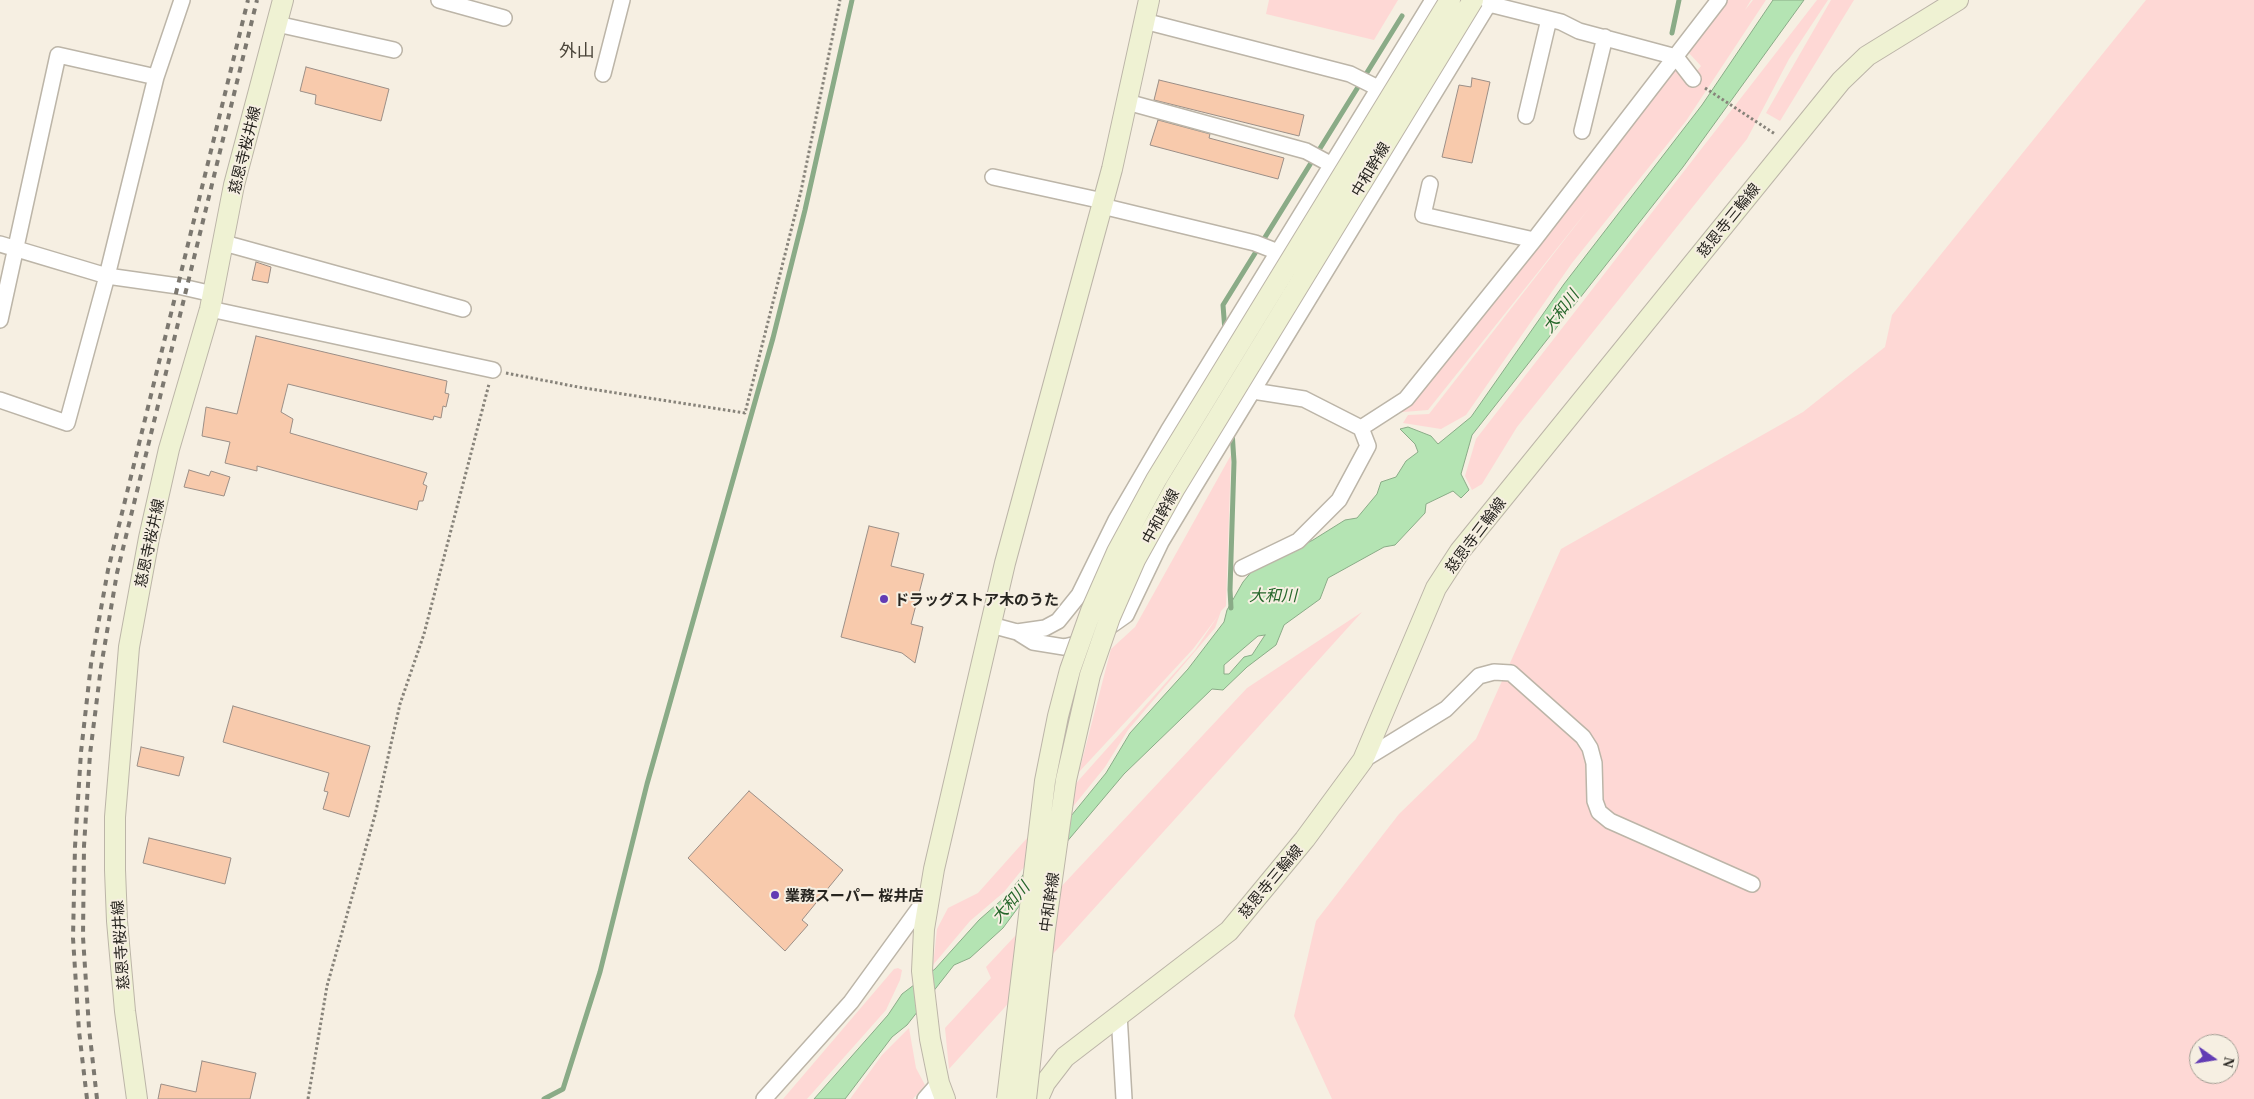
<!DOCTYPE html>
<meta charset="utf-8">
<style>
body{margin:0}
#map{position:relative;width:2254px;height:1099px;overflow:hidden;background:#f6efe2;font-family:Georgia,serif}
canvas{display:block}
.north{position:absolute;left:2189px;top:1034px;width:50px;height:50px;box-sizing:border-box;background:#f6efe2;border:1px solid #a39e94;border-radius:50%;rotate:103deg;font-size:14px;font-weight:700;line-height:20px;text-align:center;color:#272520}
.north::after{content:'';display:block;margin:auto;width:18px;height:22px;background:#623cb4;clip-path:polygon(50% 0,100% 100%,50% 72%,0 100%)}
</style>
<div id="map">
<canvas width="2254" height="1099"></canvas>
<div class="north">N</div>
</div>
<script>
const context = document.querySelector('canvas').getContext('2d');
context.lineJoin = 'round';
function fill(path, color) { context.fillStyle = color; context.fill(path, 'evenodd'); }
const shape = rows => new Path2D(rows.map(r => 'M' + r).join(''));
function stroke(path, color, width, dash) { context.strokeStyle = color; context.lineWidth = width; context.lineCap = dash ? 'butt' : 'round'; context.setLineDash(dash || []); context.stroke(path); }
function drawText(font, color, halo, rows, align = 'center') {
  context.font = font + ' Georgia,"Noto Sans JP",serif'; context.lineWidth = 4; context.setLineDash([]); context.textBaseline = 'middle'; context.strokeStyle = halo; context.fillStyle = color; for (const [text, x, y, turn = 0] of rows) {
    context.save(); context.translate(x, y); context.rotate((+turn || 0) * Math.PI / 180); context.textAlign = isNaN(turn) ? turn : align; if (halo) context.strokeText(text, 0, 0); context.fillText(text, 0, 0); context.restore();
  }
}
const green = shape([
 [1269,0,1398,0,1374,40,1266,14],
 [1726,0,1751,0,1745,10,1753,0,1766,0,1686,121,1572,263,1466,415,1441,429,1403,423,1408,415,1429,414,1590,207,1428,410,1391,413,1680,60,1691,78,1701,66,1687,51],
 [1817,0,1828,0,1789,59,1747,139,1517,427,1482,484,1472,490,1465,476,1476,439],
 [1831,0,1854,0,1780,121,1766,113],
 [2146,0,2254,0,2254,1099,1332,1099,1294,1016,1316,921,1399,814,1476,739,1561,549,1803,412,1885,347,1892,315],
 [2199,1044,2229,1044,2229,1074,2199,1074],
 [1231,455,1226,606,1221,611,1215,628,1128,730,1105,767,1004,892,970,921,933,965,937,929,948,908,978,893,1195,650,1218,616,1193,649,1079,772,1111,649,1135,627],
 [1362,612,949,1069,945,1028,991,978,986,967,1247,688],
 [898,968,902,970,900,980,886,1010,807,1099,783,1099,894,969],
 [909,1028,916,1068,925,1085,913,1099,850,1099,882,1055]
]);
const water = shape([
 [1773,0,1804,0,1683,167,1472,435,1461,474,1469,490,1461,498,1453,491,1426,504,1425,513,1395,545,1384,547,1328,578,1320,599,1284,625,1276,645,1247,667,1223,690,1212,689,1124,774,1065,844,1003,928,970,958,954,965,907,1025,892,1037,845,1099,814,1099,888,1015,902,994,935,969,979,920,1005,897,1106,773,1130,733,1188,669,1224,622,1227,610,1243,582,1253,570,1313,540,1345,520,1357,518,1377,494,1381,482,1396,477,1406,461,1418,452,1415,444,1400,429,1408,427,1431,436,1438,444,1471,417,1564,284,1702,105,1773,0],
 [1265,635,1252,655,1244,657,1229,674,1224,674,1224,665,1258,636,1265,635]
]);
const stream = shape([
 [1672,33,1679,0],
 [1225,331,1223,305,1402,16],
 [1231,608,1230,590,1234,462,1232,431],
 [544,1099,563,1089,600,972,647,784,773,338,805,210,852,0]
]);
const building = shape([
 [306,67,389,89,381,121,315,104,316,95,300,91,306,67],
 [1472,78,1490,82,1472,163,1442,157,1459,85,1471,87,1472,78],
 [1159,80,1304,115,1299,136,1154,100,1159,80],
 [1158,120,1210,134,1209,138,1284,158,1278,179,1150,145,1158,120],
 [256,262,271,267,268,283,252,280,256,262],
 [256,336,447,381,445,393,449,394,446,407,443,406,441,418,434,416,433,420,288,384,281,412,293,419,290,433,427,473,423,484,427,486,423,501,419,501,417,510,257,466,257,471,225,463,230,442,202,436,206,407,237,414,256,336],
 [189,470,209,476,211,471,230,477,224,496,184,487,189,470],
 [869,526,899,533,891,566,924,574,911,624,923,627,915,663,902,653,841,637,869,526],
 [233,706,370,746,349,817,323,809,328,792,324,791,329,773,223,742,233,706],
 [141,747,184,757,179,776,137,766,141,747],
 [749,791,843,870,802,920,808,925,785,951,688,858,749,791],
 [149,838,231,858,225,884,143,863,149,838],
 [202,1061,256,1073,250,1099,158,1099,161,1084,196,1092,202,1061]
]);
const path = shape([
 [1705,88,1775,134],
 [506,373,578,387,745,413,801,191,840,0],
 [308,1099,327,986,375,815,400,704,424,634,489,384]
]);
const street = shape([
 [439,0,504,18],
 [1481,2,1561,22,1579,31,1676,57,1693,79],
 [1144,21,1350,74,1378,88],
 [277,24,394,50],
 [603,74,622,0],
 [156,77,182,0],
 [1127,102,1306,151,1332,165],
 [1526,116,1549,19],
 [1582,131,1605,37],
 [993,177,1103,201],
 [1430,184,1423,215,1534,240],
 [1102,206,1255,243,1278,252],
 [224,243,463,309],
 [0,244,107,276,178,286,213,294],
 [210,309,493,370],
 [0,320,58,55,156,77,107,276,67,423,0,400],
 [1253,391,1304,399,1361,428,1406,399,1534,240,1719,0],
 [1242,568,1298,541,1339,500,1368,446,1361,428],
 [991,625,1017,632,1033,642,1064,647,1089,641,1126,615,1161,542,1194,487,1491,0],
 [1017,632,1045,628,1058,621,1079,595,1116,520,1168,431,1433,0],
 [1363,760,1446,709,1479,676,1494,672,1511,673,1583,737,1590,748,1594,763,1595,801,1599,812,1610,821,1752,884],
 [1119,1014,1124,1099],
 [764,1099,851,1002,928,896],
 [925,1099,939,1083]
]);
const secondary = shape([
 [137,1099,125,1011,117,921,115,870,115,817,129,647,149,538,169,449,210,309,234,185,283,0],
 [945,1099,939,1083,930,1039,922,971,924,929,934,869,1005,563,1112,169,1149,0],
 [1038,1099,1045,1083,1065,1057,1229,931,1305,839,1363,760,1436,588,1460,551,1841,81,1867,56,1958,0]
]);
const rail = shape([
 [87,1099,79,1031,73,938,75,847,81,752,91,664,108,570,248,0],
 [97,1099,89,1028,83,937,84,846,90,754,101,667,117,573,257,0]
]);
const secondaryBridge = shape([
 [1007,1099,1045,781,1058,716,1070,670,1091,611,1117,552,1156,480,1450,0],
 [1026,1099,1045,929,1066,780,1090,675,1110,617,1135,560,1175,488,1473,0]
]);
const markers = [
 [884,599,5,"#623cb4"],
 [775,895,5,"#623cb4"]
];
const streetNames = [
 ["慈恩寺桜井線",244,150,-76],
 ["中和幹線",1370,169,-59],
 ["慈恩寺三輪線",1728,220,-51],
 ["中和幹線",1160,516,-61],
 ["慈恩寺三輪線",1475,535,-53],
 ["慈恩寺桜井線",149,543,-78],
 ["慈恩寺三輪線",1270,881,-50],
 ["中和幹線",1049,902,-82],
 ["慈恩寺桜井線",120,945,-94]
];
const poiNames = [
 ["ドラッグストア木のうた",894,599],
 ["業務スーパー 桜井店",785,895]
];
const waterNames = [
 ["大和川",1560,311,-53],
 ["大和川",1273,595],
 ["大和川",1010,902,-49]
];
const quarterNames = [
 ["外山",577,50]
];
fill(green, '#fed8d5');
fill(water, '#b4e4b3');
stroke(water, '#8aab87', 1);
stroke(stream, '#8aab87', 5);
fill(building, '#f8caac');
stroke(building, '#9b8e86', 1);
stroke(street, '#bcb5a8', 18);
stroke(secondary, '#bcb5a8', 22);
stroke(path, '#87837a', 3, [2.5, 2.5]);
stroke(street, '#fff', 15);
stroke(secondary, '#eff2d3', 20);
stroke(rail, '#7c7870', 4, [6, 6]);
stroke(secondaryBridge, '#bcb5a8', 22, []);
stroke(secondaryBridge, '#eff2d3', 20);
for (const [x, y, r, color] of markers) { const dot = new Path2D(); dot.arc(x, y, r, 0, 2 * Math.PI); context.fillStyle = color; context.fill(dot); stroke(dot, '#f6efe2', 2); }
drawText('15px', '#272520', '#f6efe2', streetNames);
drawText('bold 15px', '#272520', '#f6efe2', poiNames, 'left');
drawText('italic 16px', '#25662a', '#f6efe2', waterNames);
drawText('18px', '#494338', '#f6efe2', quarterNames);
</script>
